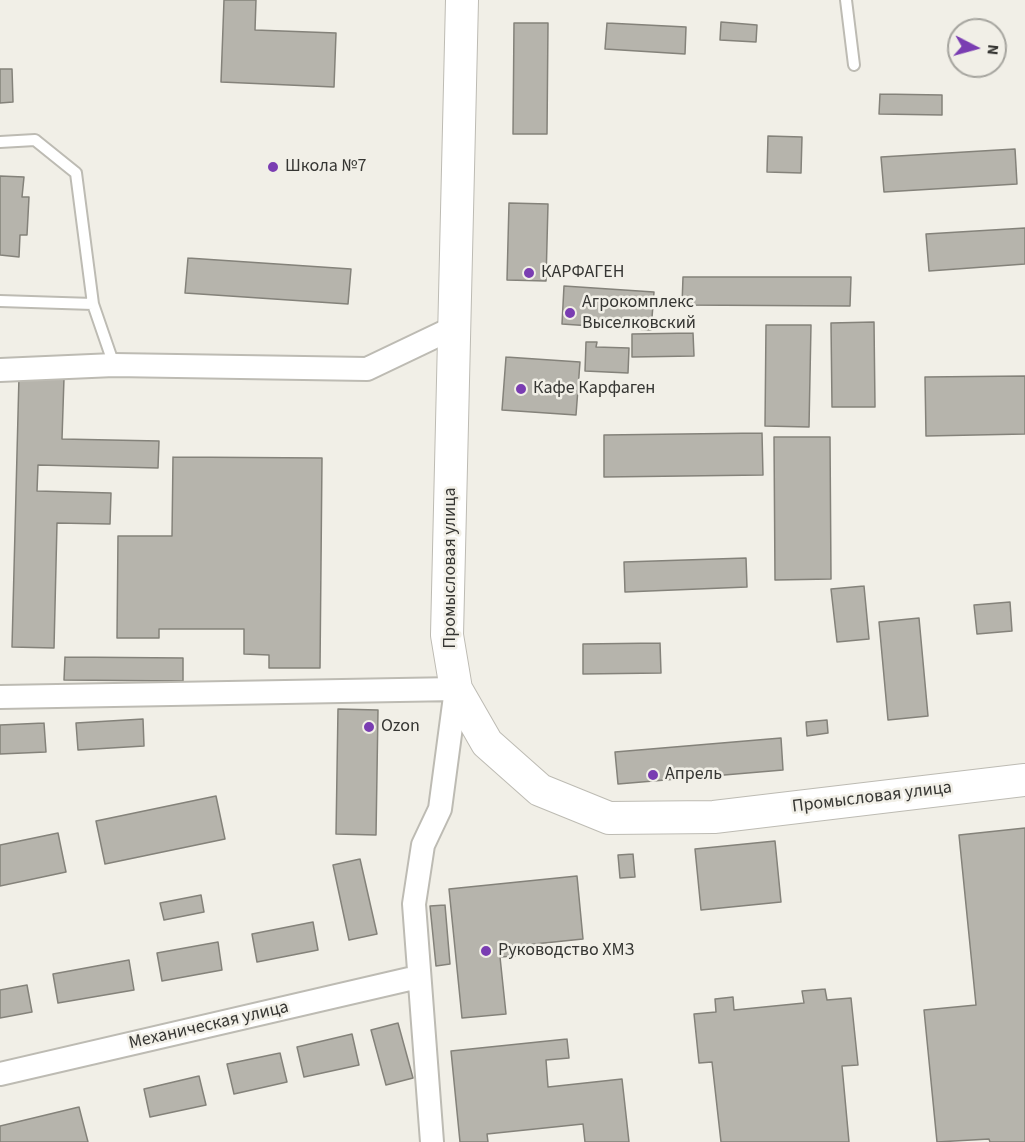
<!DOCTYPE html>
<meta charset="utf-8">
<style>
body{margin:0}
#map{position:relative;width:1025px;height:1142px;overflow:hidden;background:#f1efe7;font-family:"Source Sans 3",sans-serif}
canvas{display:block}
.north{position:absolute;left:947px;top:18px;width:60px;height:60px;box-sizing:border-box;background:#f1efe7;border:2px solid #a6a59f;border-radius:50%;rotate:96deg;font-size:16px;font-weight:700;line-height:24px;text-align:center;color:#363633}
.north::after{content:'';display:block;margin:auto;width:21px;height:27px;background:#7a3db2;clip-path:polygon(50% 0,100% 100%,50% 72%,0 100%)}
</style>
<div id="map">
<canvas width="1025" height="1142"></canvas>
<div class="north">N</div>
</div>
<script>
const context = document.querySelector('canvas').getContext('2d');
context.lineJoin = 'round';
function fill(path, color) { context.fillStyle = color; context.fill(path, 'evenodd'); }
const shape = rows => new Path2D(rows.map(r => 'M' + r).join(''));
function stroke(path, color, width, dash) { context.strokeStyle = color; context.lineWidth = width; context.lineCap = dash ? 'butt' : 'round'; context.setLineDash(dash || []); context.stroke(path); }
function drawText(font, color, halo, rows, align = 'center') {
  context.font = font + ' "Source Sans 3",sans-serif'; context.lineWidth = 5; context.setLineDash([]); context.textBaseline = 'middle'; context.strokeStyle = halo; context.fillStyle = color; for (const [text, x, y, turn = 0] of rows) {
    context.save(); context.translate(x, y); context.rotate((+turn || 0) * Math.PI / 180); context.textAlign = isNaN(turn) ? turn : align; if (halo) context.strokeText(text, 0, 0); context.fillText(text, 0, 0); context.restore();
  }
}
const building = shape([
 [224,0,256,0,255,30,336,33,334,87,221,82,224,0],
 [721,22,757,25,756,42,720,40,721,22],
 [514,23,548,23,547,134,513,134,514,23],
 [607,23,686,27,685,54,605,49,607,23],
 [0,69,12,69,13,102,0,103,0,69],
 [880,94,942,95,942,115,879,114,880,94],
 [768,136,802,137,801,173,767,172,768,136],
 [1015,149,1017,184,884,192,881,157,1015,149],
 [0,176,24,177,22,197,29,197,27,235,20,235,19,257,0,255,0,176],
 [509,203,548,204,546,281,507,280,509,203],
 [1025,228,1025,264,929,271,926,234,1025,228],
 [188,258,351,269,348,304,185,293,188,258],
 [683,277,851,277,850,306,682,305,683,277],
 [564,286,654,292,651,330,562,324,564,286],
 [874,322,875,407,832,407,831,323,874,322],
 [766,325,811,325,809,427,765,426,766,325],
 [693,333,694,356,632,357,632,334,693,333],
 [586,342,597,342,596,347,629,348,628,373,585,371,586,342],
 [506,357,580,362,576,415,502,410,506,357],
 [19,376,64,378,62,439,159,441,158,468,38,465,37,491,111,493,110,524,57,523,54,648,12,647,19,376],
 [1025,376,1025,434,926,436,925,377,1025,376],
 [762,433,763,475,604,477,604,435,762,433],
 [774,437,830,437,831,579,775,580,774,437],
 [173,457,322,458,320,668,269,668,269,655,244,654,244,629,159,629,159,638,117,638,118,536,172,536,173,457],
 [746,558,747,587,625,592,624,562,746,558],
 [864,586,869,639,837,642,831,589,864,586],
 [1010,602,1012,631,977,634,974,605,1010,602],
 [919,618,928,716,888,720,879,622,919,618],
 [660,643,661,673,583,674,583,644,660,643],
 [65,657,183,658,183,681,64,680,65,657],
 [338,709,378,710,376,835,336,834,338,709],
 [143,719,144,746,78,750,76,723,143,719],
 [827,720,828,733,807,736,806,722,827,720],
 [44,723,46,752,0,754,0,725,44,723],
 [781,738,783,770,618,784,615,752,781,738],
 [216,796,225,839,105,864,96,821,216,796],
 [1025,828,1025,1142,990,1142,989,1139,937,1142,924,1010,976,1005,959,835,1025,828],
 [58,833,66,872,0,886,0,845,58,833],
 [775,841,781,902,701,910,695,849,775,841],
 [633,854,635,877,620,878,618,855,633,854],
 [360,859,377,934,349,940,333,865,360,859],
 [577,876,583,939,515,946,516,956,500,957,506,1014,462,1018,449,889,577,876],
 [201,895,204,912,164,920,160,903,201,895],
 [445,905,450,964,436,966,430,906,445,905],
 [313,922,318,950,257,962,252,934,313,922],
 [218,942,222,970,162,981,157,953,218,942],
 [129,960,134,990,58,1003,53,974,129,960],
 [27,985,32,1012,0,1018,0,990,27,985],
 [825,989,827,1000,851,998,858,1065,842,1066,849,1142,721,1142,712,1062,699,1063,694,1014,716,1012,715,999,733,997,734,1010,804,1003,802,991,825,989],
 [398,1023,413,1078,386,1085,371,1030,398,1023],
 [352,1034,359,1065,304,1077,297,1047,352,1034],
 [567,1039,569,1058,546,1060,548,1087,622,1079,629,1142,585,1142,583,1124,487,1134,488,1142,460,1142,451,1051,567,1039],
 [280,1053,287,1082,234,1094,227,1064,280,1053],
 [199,1076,206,1105,150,1117,144,1089,199,1076],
 [79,1107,88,1142,0,1142,0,1126,79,1107]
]);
const service = shape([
 [846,0,854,65],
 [0,142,35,140,76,173,93,304,114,365],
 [0,301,93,304]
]);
const minor = shape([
 [0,370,114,365,367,369,455,327],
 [0,697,456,689,440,809,423,845,414,904,432,1142],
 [0,1074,418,977]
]);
const secondary = shape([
 [462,0,447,635,456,689,487,743,540,790,609,818,714,817,1025,780]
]);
const markers = [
 [273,167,6,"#7a3db2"],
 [529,273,6,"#7a3db2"],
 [570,313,6,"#7a3db2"],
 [521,389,6,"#7a3db2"],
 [369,727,6,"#7a3db2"],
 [653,775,6,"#7a3db2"],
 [486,951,6,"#7a3db2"]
];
const poiNames = [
 ["Школа №7",285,167],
 ["КАРФАГЕН",541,273],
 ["Агрокомплекс",582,303],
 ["Выселковский",582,324],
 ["Кафе Карфаген",533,389],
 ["Ozon",381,727],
 ["Апрель",665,775],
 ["Руководство ХМЗ",498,951]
];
const streetNames = [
 ["Промысловая улица",451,568,-90],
 ["Промысловая улица",872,798,-7],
 ["Механическая улица",209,1026,-13]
];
fill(building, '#b6b4ac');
stroke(building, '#84827a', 1.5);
stroke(service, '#bdbbb3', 14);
stroke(minor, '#bdbbb3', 26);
stroke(secondary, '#bdbbb3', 34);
stroke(service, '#fff', 10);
stroke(minor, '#fff', 22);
stroke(secondary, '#fff', 32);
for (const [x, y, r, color] of markers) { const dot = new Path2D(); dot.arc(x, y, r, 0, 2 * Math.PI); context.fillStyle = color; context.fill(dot); stroke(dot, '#f1efe7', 2); }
drawText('18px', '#363633', '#f1efe7', poiNames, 'left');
drawText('18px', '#363633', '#f1efe7', streetNames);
</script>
